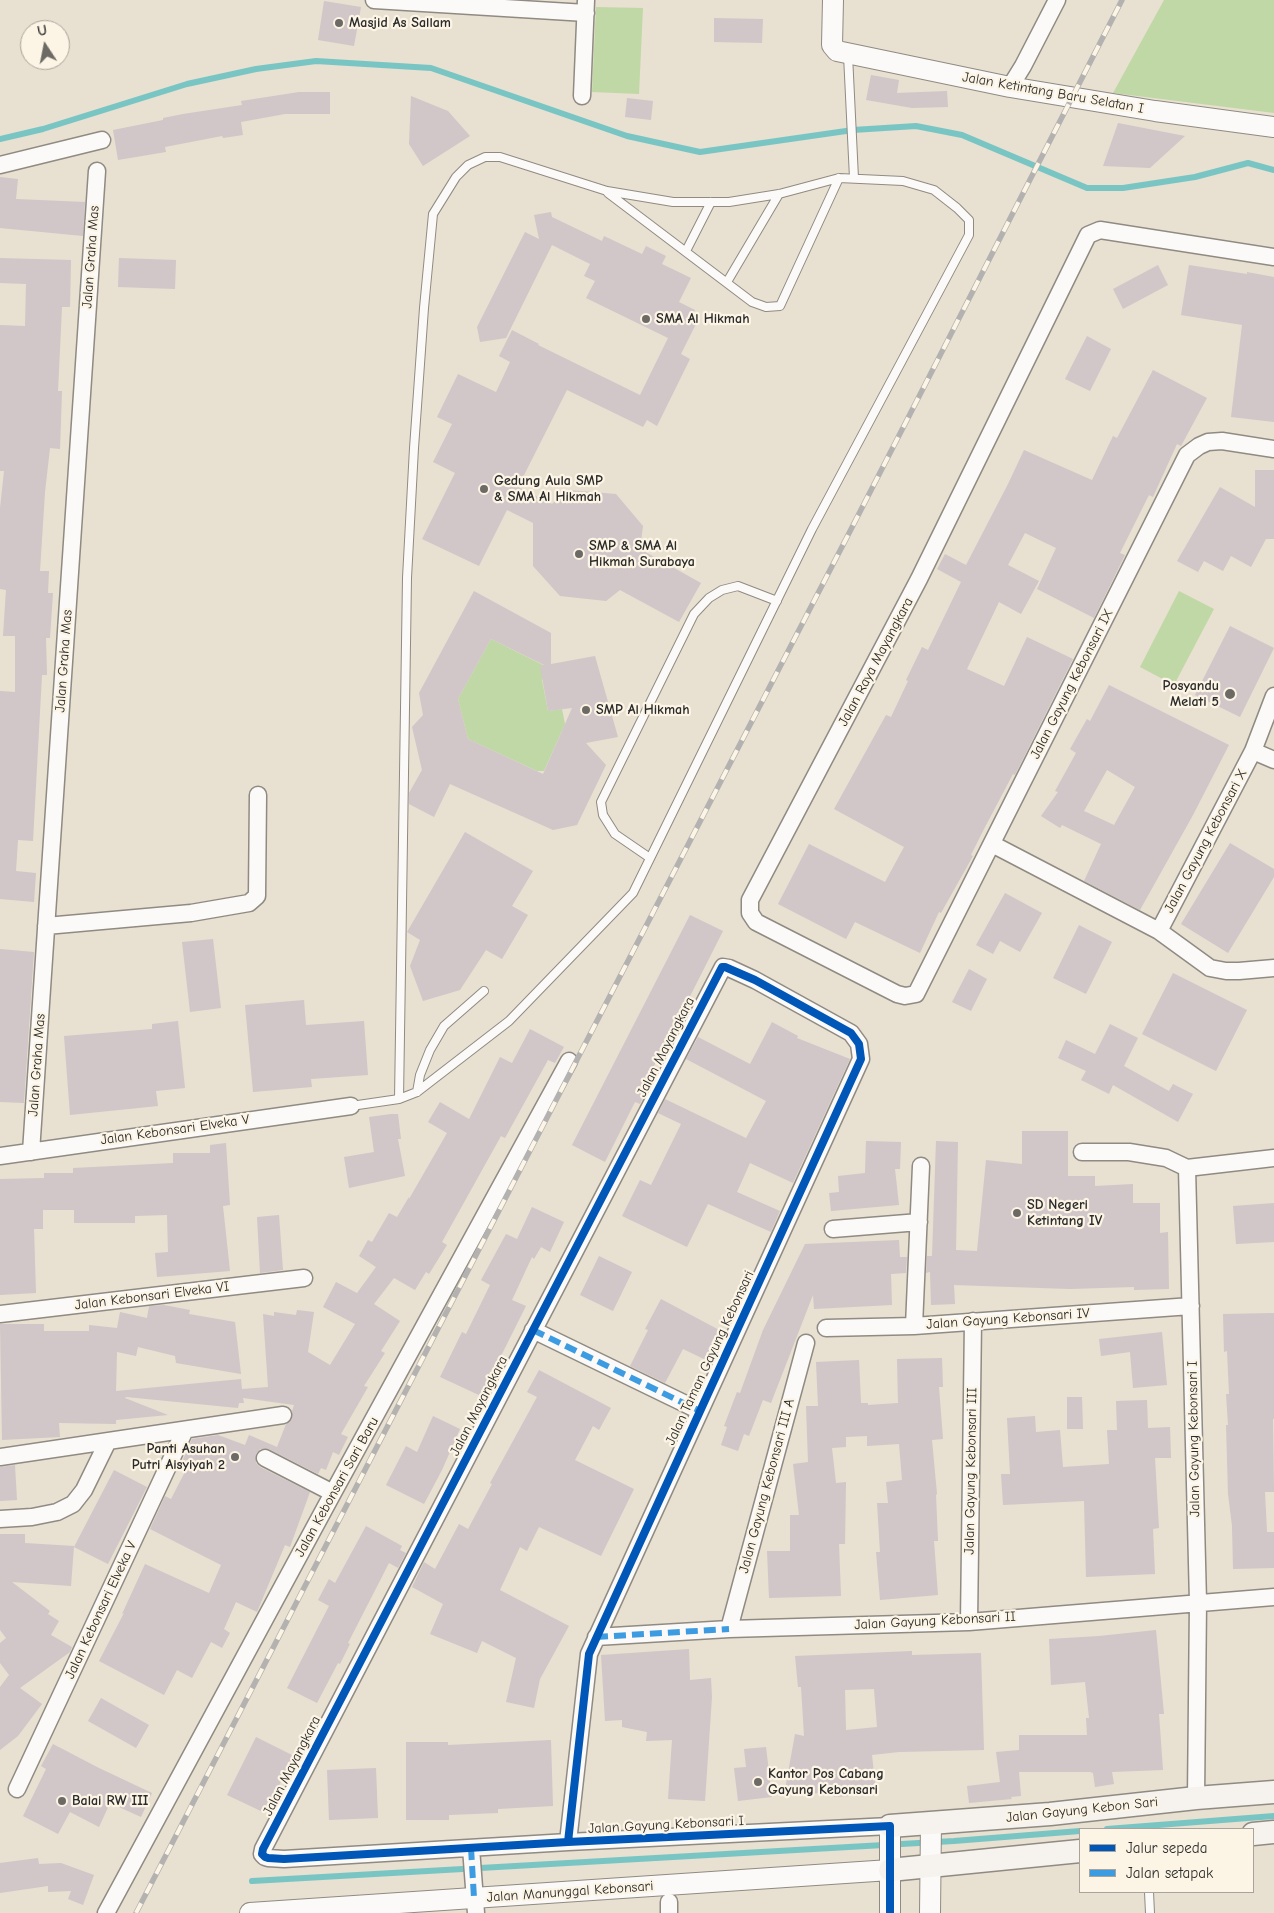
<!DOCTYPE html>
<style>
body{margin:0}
#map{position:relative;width:1274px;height:1913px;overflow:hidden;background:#e8e0d0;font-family:"Comic Neue",sans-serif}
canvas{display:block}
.legend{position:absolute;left:1079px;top:1828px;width:175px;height:65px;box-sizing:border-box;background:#fcf5e5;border:1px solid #a8a49b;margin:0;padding:6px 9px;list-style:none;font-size:15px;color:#2b2b2b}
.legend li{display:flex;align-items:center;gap:10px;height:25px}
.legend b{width:25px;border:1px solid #a8a49b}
.north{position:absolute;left:20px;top:20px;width:50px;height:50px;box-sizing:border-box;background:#fcf5e5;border:1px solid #a8a49b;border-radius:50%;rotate:349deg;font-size:14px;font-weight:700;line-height:20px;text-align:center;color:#2b2b2b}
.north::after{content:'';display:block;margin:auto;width:18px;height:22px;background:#6d6a65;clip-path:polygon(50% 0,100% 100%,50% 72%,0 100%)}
</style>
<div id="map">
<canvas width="1274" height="1913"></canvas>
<ul class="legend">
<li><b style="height:6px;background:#0057b8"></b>Jalur sepeda</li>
<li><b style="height:6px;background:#3d9ce1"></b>Jalan setapak</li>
</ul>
<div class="north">U</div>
</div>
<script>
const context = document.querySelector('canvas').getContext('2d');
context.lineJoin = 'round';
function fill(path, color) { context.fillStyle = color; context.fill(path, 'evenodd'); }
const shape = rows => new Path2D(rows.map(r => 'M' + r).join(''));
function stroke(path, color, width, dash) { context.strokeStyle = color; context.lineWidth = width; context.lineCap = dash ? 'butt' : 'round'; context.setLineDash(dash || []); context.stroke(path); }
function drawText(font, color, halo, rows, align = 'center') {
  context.font = font + ' "Comic Neue",sans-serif'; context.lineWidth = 4.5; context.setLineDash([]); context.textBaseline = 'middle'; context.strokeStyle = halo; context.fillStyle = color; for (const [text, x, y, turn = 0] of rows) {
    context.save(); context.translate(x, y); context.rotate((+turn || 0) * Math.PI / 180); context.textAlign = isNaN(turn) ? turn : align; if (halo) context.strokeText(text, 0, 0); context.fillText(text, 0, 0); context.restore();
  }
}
const green = shape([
 [1164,0,1274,0,1274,113,1113,93],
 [596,7,643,8,639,94,592,92],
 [1179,591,1214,609,1174,685,1140,667],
 [491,639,549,668,542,680,548,711,562,709,565,724,544,771,537,771,468,739,458,699]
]);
const stream = shape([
 [0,139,43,129,187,84,256,69,316,61,431,68,627,136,700,152,853,130,916,126,962,135,1087,188,1123,188,1195,177,1248,163,1274,170],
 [1107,1829,1274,1816],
 [252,1881,954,1841,1080,1831]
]);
const building = shape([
 [324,1,361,7,354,46,318,40],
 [714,18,763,19,762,43,714,42],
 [871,75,899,80,897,93,947,91,948,107,912,108,866,100],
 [299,92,330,92,330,114,285,114,241,122,243,135,223,138,222,136,165,147,166,152,118,160,113,130,163,120,163,118,183,114,242,105,241,101],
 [411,96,448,111,470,136,423,166,409,144],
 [627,98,653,101,651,120,625,117],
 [1118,123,1185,136,1150,168,1103,166],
 [0,177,18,179,16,199,85,202,83,236,0,228],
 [551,212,552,217,602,241,604,236,642,254,646,246,666,256,662,264,691,278,679,302,695,310,693,313,700,316,681,354,690,359,657,426,647,420,643,427,567,390,518,487,552,504,568,490,616,494,643,526,640,549,701,583,679,622,620,590,606,601,560,596,533,566,533,523,507,510,479,566,422,539,455,473,433,462,452,424,437,417,458,374,496,392,510,362,499,356,512,330,539,344,538,345,640,395,668,338,586,298,595,281,584,276,590,264,552,245,506,338,480,342,477,327,525,232,539,239,534,215],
 [0,258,71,260,70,307,62,307,58,391,62,391,60,449,50,448,45,492,40,571,49,571,48,593,53,593,50,638,46,638,47,675,42,675,33,841,18,840,16,871,36,873,34,902,0,899,0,691,15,692,15,636,3,636,6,590,0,589,0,508,4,471,0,471,0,325,25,326,26,284,0,283],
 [119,258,176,260,175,289,118,287],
 [1158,265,1168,285,1123,309,1113,289],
 [1189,265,1247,274,1247,272,1274,277,1274,422,1231,417,1242,325,1181,315],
 [1087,336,1111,349,1090,391,1065,379],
 [1153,370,1207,398,1181,446,1177,444,1153,497,1149,495,1120,553,1125,555,1094,618,1037,589,1056,548,1025,533,1008,565,1039,581,1021,614,999,602,967,669,1004,686,1027,637,1073,659,1015,775,1013,774,984,829,971,855,973,856,941,913,939,912,920,953,855,922,846,939,778,904,809,844,885,882,904,847,834,809,886,715,891,717,908,681,906,680,922,647,928,650,961,582,937,569,945,554,966,565,1008,484,1024,450,1092,480,1113,436,1117,438],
 [1255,470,1274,470,1274,539,1266,539,1251,567,1231,556,1223,571,1204,561,1198,572,1177,561,1220,487,1255,507],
 [474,591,551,633,551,664,595,656,618,737,586,743,606,765,577,825,553,830,450,784,434,817,409,804,409,793,422,770,412,727,423,715,419,693],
 [491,639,544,665,540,666,548,711,572,708,543,774,468,739,458,699],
 [1230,626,1274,648,1240,717,1195,695],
 [1109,685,1229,745,1193,815,1140,910,1084,881,1101,844,1062,825,1060,828,1041,816,1058,792,1055,791,1076,753,1070,749,1087,719,1090,721],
 [1107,770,1135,787,1114,825,1084,811],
 [465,832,533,871,512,906,528,915,502,959,486,950,460,990,423,1001,410,966,420,940,407,932],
 [1230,843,1274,869,1274,877,1228,953,1181,924],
 [1005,893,1042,913,1020,952,1000,941,993,954,976,945],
 [690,915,723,931,675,1026,680,1028,669,1050,664,1047,642,1088,647,1090,640,1104,635,1102,605,1162,572,1145],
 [1079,925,1112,942,1086,994,1053,978],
 [213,939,221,1008,190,1012,182,942],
 [0,949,34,952,24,1103,0,1102],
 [969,969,987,979,971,1011,952,1002],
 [1173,973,1247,1010,1216,1071,1142,1034],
 [304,1000,306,1025,364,1021,368,1075,311,1079,312,1087,253,1092,245,1005],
 [178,1021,185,1088,156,1091,158,1106,70,1115,64,1036,152,1029,152,1024],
 [772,1022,798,1036,797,1038,850,1059,793,1183,750,1163,737,1192,780,1211,771,1232,708,1204,687,1247,622,1216,640,1180,651,1185,681,1124,658,1113,665,1099,746,1138,766,1101,686,1059,698,1037,750,1064],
 [1110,1024,1138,1038,1124,1066,1169,1091,1173,1084,1193,1094,1178,1122,1113,1085,1109,1094,1081,1080,1086,1071,1058,1058,1066,1040,1095,1054],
 [530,1029,564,1047,555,1063,548,1060,505,1138,501,1136,442,1242,447,1245,429,1274,426,1272,415,1290,394,1278,374,1304,400,1321,381,1351,385,1353,364,1386,368,1387,341,1434,348,1437,339,1455,333,1452,326,1470,321,1468,318,1474,269,1449,260,1449,256,1454,256,1463,260,1467,310,1492,290,1547,285,1545,257,1612,236,1602,224,1629,230,1633,222,1648,211,1642,192,1678,177,1670,164,1695,99,1661,124,1613,122,1614,145,1564,209,1593,221,1565,150,1529,165,1496,171,1499,188,1466,181,1464,192,1439,218,1435,245,1445,249,1435,277,1447,286,1424,292,1419,292,1411,294,1405,243,1398,244,1403,239,1403,238,1408,126,1397,125,1398,168,1415,116,1420,116,1424,59,1423,60,1437,2,1440,0,1324,44,1324,44,1331,89,1331,89,1325,117,1328,120,1312,147,1318,149,1306,164,1305,190,1310,189,1314,235,1322,241,1374,176,1363,175,1356,138,1347,136,1356,117,1352,116,1391,241,1379,242,1389,268,1387,263,1314,274,1316,274,1312,296,1315,297,1310,314,1312,308,1352,330,1365,355,1324,323,1307,336,1282,357,1293,376,1267,359,1256,368,1240,372,1242,389,1213,397,1217,409,1197,409,1199,447,1133,428,1122,440,1102,469,1119,500,1057,512,1063],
 [391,1114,398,1114,401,1139,398,1139,405,1176,349,1188,344,1157,374,1152,369,1117],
 [1022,1131,1068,1131,1068,1176,1095,1176,1095,1186,1133,1184,1133,1203,1160,1203,1160,1233,1168,1232,1169,1289,1134,1290,1134,1287,1070,1289,954,1285,955,1304,931,1305,930,1272,926,1273,927,1256,932,1256,936,1141,958,1142,956,1250,977,1251,986,1160,1022,1164],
 [866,1141,901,1142,900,1169,895,1169,899,1205,831,1211,829,1193,839,1192,838,1176,865,1173],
 [226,1143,230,1205,223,1206,230,1271,157,1277,155,1253,168,1252,167,1215,135,1216,135,1223,74,1223,74,1210,43,1210,43,1229,34,1229,36,1293,0,1295,0,1179,44,1178,44,1173,73,1173,73,1168,173,1163,173,1153,210,1153,210,1145],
 [1274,1203,1274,1242,1236,1244,1233,1206],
 [532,1207,564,1222,550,1252,541,1247,534,1259,532,1257,512,1300,526,1306,481,1396,440,1377,462,1332,466,1334,490,1285,481,1280,506,1234,517,1239],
 [279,1215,283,1270,260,1273,257,1217],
 [899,1240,900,1257,907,1257,906,1273,891,1274,892,1305,814,1309,813,1295,771,1403,763,1400,749,1436,744,1434,738,1451,721,1445,727,1427,724,1426,737,1392,740,1393,763,1330,805,1244],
 [599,1256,632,1272,613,1311,580,1295],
 [661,1299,723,1332,708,1361,683,1349,665,1383,630,1366,648,1330,645,1329],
 [1274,1313,1274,1419,1273,1419,1274,1492,1265,1492,1267,1532,1274,1532,1274,1568,1233,1569,1232,1526,1228,1494,1226,1425,1228,1425,1226,1394,1229,1394,1227,1351,1224,1352,1223,1314],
 [1162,1332,1167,1385,1133,1388,1130,1352,1101,1356,1099,1339],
 [942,1358,943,1387,939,1387,943,1439,932,1440,937,1494,936,1495,938,1541,934,1541,938,1595,880,1600,876,1552,880,1552,877,1503,888,1503,886,1482,902,1480,899,1444,867,1446,867,1436,846,1437,846,1447,832,1448,836,1483,846,1482,845,1544,839,1544,841,1596,769,1598,767,1551,790,1551,790,1515,799,1515,793,1464,808,1462,806,1406,818,1406,816,1362,859,1360,861,1403,868,1403,868,1405,898,1403,897,1359],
 [539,1370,611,1408,599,1430,593,1426,575,1460,634,1489,601,1556,539,1527,527,1551,520,1547,500,1590,569,1626,540,1679,534,1708,506,1702,516,1658,482,1641,477,1653,430,1634,443,1604,412,1587,424,1562,435,1569,459,1524,468,1529,492,1484,490,1483,537,1397,527,1392],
 [1067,1397,1082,1397,1083,1429,1067,1429],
 [1147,1400,1148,1428,1170,1427,1171,1458,1155,1458,1159,1528,1153,1529,1155,1574,1086,1577,1084,1501,1003,1505,1001,1474,1010,1474,1007,1418,1035,1416,1036,1432,1060,1430,1063,1467,1109,1464,1107,1430,1117,1430,1116,1401],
 [433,1416,460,1429,442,1470,424,1504,386,1485,406,1446,417,1452],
 [15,1465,17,1500,0,1501,0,1467],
 [114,1470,147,1487,108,1564,74,1547],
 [366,1526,402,1546,400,1550,406,1553,398,1568,389,1563,348,1643,350,1644,340,1664,338,1663,317,1703,287,1688,329,1606,318,1600,329,1579,335,1583],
 [0,1534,25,1534,25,1543,74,1546,71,1586,12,1582,50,1611,48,1614,59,1621,51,1635,72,1647,70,1652,20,1688,42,1704,18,1736,0,1750,0,1687,9,1675,0,1663,0,1643,6,1638,0,1630],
 [1156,1630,1164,1714,1159,1714,1163,1770,1112,1772,1114,1784,1095,1787,1093,1773,1090,1772,1019,1772,1021,1796,1011,1797,1012,1799,969,1803,967,1786,1000,1782,996,1752,1019,1750,1019,1735,1087,1735,1086,1718,1089,1718,1085,1682,1051,1685,1049,1639,1099,1636],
 [689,1649,690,1680,711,1678,712,1697,705,1801,668,1799,672,1740,646,1741,647,1732,622,1727,622,1720,605,1721,601,1655],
 [912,1651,912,1655,981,1653,984,1750,899,1752,872,1755,876,1791,851,1793,851,1796,834,1797,833,1792,807,1794,807,1792,784,1795,795,1734,804,1736,801,1687,798,1687,795,1656],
 [874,1689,877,1727,846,1730,845,1690],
 [101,1698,149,1725,136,1748,88,1721],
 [256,1737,294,1756,265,1813,227,1795],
 [551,1740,553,1806,498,1809,498,1813,449,1815,449,1820,406,1820,406,1742,448,1742,448,1745],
 [53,1744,99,1768,152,1793,141,1817,110,1803,99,1827,70,1812,58,1834,23,1816,46,1769,41,1766],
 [766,1747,772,1797,738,1801,734,1768,746,1767,744,1749],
 [376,1768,378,1818,329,1820,327,1770],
 [38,1858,39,1864,61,1863,94,1875,83,1905,68,1899,71,1891,48,1892,48,1886,0,1893,0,1863]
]);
const service = shape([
 [848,55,854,178],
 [608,193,752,302,766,307,780,306,839,178],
 [686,251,711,202],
 [727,282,779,194],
 [650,858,615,834,603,815,601,802,694,614,709,598,722,590,738,586,777,601],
 [417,1092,420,1075,430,1050,444,1026,484,991],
 [351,1106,399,1099,417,1092,509,1021,633,893,812,529,969,235,969,220,957,208,934,190,903,181,839,178,779,194,729,202,673,202,607,191,500,157,485,157,468,165,456,177,433,214,424,308,414,448,407,578,399,1099],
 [1149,1892,1150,1913]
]);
const minor = shape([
 [374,0,586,13],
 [1010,87,1023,66,1057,0],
 [582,96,586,0],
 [0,165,102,140],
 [1274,257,1100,230,1088,235,919,579,750,900,750,913,756,922,897,994,905,996,916,994,1187,455,1199,446,1208,442,1222,441,1274,449],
 [1253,751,1274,760],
 [992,844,1159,931,1210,968,1226,971,1239,971,1274,968],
 [46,926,191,913,249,903,257,896,258,795],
 [1159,931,1253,751,1274,696],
 [31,1152,97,171],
 [1082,1152,1129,1152,1166,1158,1187,1168],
 [0,1156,351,1106],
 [833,1229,919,1222],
 [0,1314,304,1278],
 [914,1326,921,1166],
 [826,1328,914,1326,1191,1306],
 [533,1330,700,1411],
 [0,1457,283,1415],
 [265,1458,333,1493],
 [0,1519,32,1517,57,1512,73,1504,84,1490,108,1441],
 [969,1622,973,1321],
 [729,1629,806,1343],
 [596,1637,729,1629,969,1622,1274,1597],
 [17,1789,185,1430],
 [1196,1798,1198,1602,1187,1168,1274,1158],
 [568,1842,589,1654,861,1059,859,1044,851,1033,755,980,729,968,723,967,263,1849,262,1854,265,1857,268,1858,284,1859,568,1842,890,1826],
 [471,1848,476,1913],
 [669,1902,669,1913],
 [106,1913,333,1493,569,1061]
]);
const tertiary = shape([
 [833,0,832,45,837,51,1010,87,1155,111,1274,127],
 [890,1826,890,1913],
 [250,1913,890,1870],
 [930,1913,931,1823]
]);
const secondary = shape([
 [890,1826,1050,1814,1196,1798,1274,1792],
 [1253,1834,1274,1832],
 [890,1870,1080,1851]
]);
const rail = shape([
 [136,1913,845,541,1122,0]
]);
const quiet = shape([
 [533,1330,700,1411],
 [596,1637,729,1629],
 [471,1848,474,1898]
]);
const cycleway = shape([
 [568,1842,589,1654,861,1059,859,1044,851,1033,755,980,725,967,722,967,263,1849,262,1854,265,1857,268,1858,284,1859,568,1842,890,1826,890,1913]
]);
const markers = [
 [339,23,5,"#6d6a65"],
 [646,319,5,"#6d6a65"],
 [484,489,5,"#6d6a65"],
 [579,554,5,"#6d6a65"],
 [1230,694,6,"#6d6a65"],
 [586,710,5,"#6d6a65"],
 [1017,1213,5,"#6d6a65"],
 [235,1457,5,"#6d6a65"],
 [758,1782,5,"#6d6a65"],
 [62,1801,5,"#6d6a65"]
];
const poiNames = [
 ["Masjid As Sallam",349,23],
 ["SMA Al Hikmah",656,319],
 ["Gedung Aula SMP",494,481],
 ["& SMA Al Hikmah",494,497],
 ["SMP & SMA Al",589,546],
 ["Hikmah Surabaya",589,562],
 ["Posyandu",1219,686,"right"],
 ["Melati 5",1219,702,"right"],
 ["SMP Al Hikmah",596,710],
 ["SD Negeri",1027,1205],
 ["Ketintang IV",1027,1221],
 ["Panti Asuhan",225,1449,"right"],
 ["Putri Aisyiyah 2",225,1465,"right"],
 ["Kantor Pos Cabang",768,1774],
 ["Gayung Kebonsari",768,1790],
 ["Balai RW III",72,1801]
];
const streetNames = [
 ["Jalan Ketintang Baru Selatan I",1053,93,10],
 ["Jalan Graha Mas",91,257,-86],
 ["Jalan Graha Mas",64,661,-86],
 ["Jalan Raya Mayangkara",876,662,-62],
 ["Jalan Gayung Kebonsari IX",1072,684,-63],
 ["Jalan Gayung Kebonsari X",1206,841,-62],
 ["Jalan Mayangkara",666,1047,-63],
 ["Jalan Graha Mas",37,1065,-86],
 ["Jalan Kebonsari Elveka V",175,1130,-8],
 ["Jalan Kebonsari Elveka VI",152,1296,-7],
 ["Jalan Gayung Kebonsari IV",1008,1319,-4],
 ["Jalan Taman Gayung Kebonsari",710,1358,-65],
 ["Jalan Mayangkara",479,1406,-63],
 ["Jalan Gayung Kebonsari I",1194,1439,-91],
 ["Jalan Gayung Kebonsari III",971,1471,-89],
 ["Jalan Gayung Kebonsari III A",767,1486,-75],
 ["Jalan Kebonsari Sari Baru",337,1487,-61],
 ["Jalan Kebonsari Elveka V",101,1610,-65],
 ["Jalan Gayung Kebonsari II",935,1621,-3],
 ["Jalan Mayangkara",292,1766,-63],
 ["Jalan Gayung Kebon Sari",1082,1810,-6],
 ["Jalan Gayung Kebonsari I",666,1825,-3],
 ["Jalan Manunggal Kebonsari",570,1892,-4]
];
fill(green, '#c0d8a5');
stroke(stream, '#79c5c4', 6);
fill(building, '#d1c6c8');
stroke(service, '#8f8b83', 10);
stroke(minor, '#8f8b83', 19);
stroke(tertiary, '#8f8b83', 22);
stroke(secondary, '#8f8b83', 25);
stroke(service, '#fcfaf8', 8);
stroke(minor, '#fcfaf8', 16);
stroke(tertiary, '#fcfaf8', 20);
stroke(secondary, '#f6f2ee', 22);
stroke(rail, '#b3b2b0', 5.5);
stroke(rail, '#fcf5e5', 4, [11]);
stroke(quiet, '#3d9ce1', 6, [12, 6]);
stroke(cycleway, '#0057b8', 8);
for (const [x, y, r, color] of markers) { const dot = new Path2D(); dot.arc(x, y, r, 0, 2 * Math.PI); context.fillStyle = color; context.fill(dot); stroke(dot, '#fcf5e5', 2); }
drawText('bold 14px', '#2b2b2b', '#fcf5e5', poiNames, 'left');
drawText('14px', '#2b2b2b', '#fcf5e5', streetNames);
</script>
